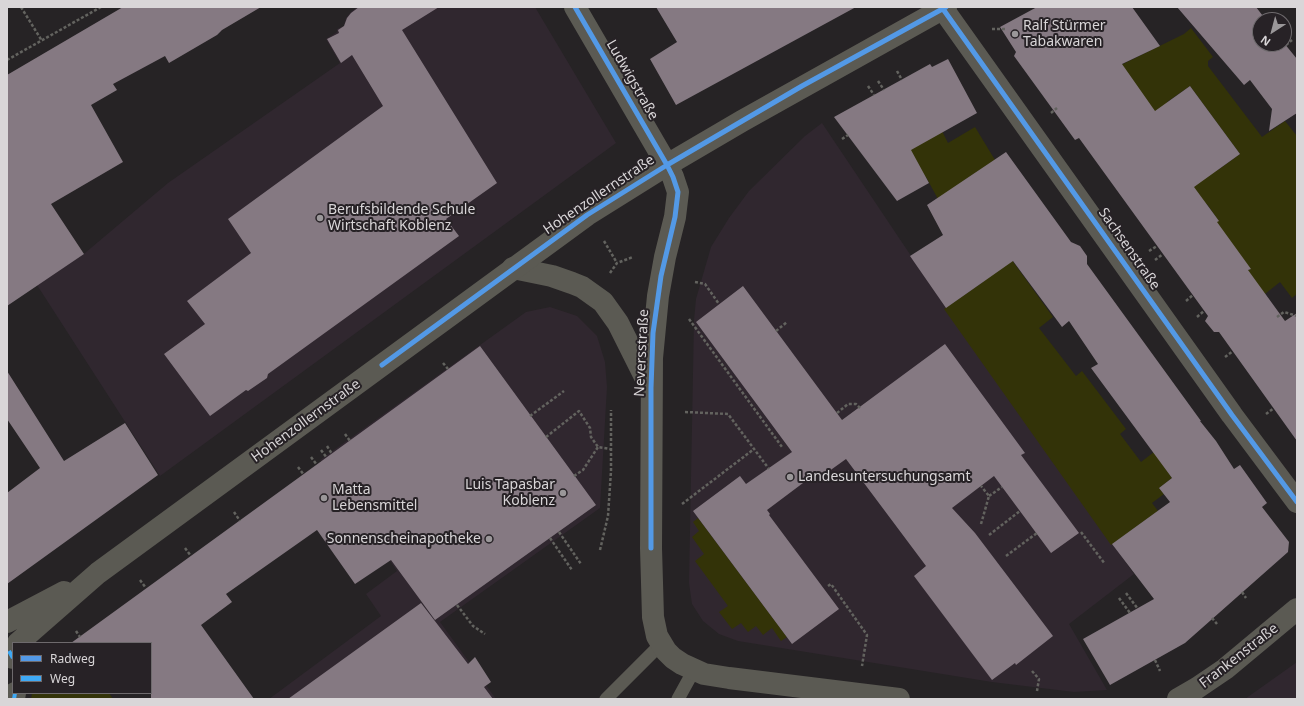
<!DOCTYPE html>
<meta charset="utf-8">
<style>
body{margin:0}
#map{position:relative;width:1304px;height:706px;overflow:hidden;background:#262325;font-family:"Noto Sans",sans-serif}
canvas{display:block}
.frame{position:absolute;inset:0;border:8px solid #d9d6d8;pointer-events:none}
.legend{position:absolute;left:12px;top:642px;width:140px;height:52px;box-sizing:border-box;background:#272226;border:1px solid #6e6a6d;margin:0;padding:5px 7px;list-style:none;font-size:12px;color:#d9d6d8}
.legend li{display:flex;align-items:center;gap:8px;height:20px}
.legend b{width:20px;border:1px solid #6e6a6d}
.north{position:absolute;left:1252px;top:12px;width:40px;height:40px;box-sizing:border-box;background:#272226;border:1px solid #6e6a6d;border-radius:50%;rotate:216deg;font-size:11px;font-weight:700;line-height:16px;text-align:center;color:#d9d6d8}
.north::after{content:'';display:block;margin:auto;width:14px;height:18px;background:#9a9799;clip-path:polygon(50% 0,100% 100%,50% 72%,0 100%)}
</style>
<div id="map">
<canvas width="1304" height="706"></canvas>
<div class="frame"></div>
<ul class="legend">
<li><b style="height:5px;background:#5399e6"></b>Radweg</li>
<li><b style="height:5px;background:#3fa9f5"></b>Weg</li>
</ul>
<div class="north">N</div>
</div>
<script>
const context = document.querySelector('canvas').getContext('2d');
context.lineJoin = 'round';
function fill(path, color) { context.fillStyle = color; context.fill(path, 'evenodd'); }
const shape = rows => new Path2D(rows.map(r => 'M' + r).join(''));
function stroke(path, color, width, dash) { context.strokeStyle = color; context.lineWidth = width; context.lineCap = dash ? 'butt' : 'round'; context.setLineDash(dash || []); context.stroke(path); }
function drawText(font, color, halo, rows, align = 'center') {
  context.font = font + ' "Noto Sans",sans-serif'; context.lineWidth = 4; context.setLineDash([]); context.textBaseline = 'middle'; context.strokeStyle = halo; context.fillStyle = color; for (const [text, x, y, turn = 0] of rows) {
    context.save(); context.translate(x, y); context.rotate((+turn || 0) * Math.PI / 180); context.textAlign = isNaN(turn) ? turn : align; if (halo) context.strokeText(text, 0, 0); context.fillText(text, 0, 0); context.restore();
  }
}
const built = shape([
 [357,7,535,7,616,143,160,476,37,285,85,253,168,183,340,63,326,39,337,32,337,29,344,26,346,18,351,12],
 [822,123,950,314,1134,574,1069,624,1107,690,1074,692,992,682,738,641,719,634,703,621,692,604,689,583,694,320,696,299,711,247,729,218,749,191,805,136],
 [550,307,577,316,597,336,605,362,607,387,600,508,440,622,496,699,269,699,381,616,366,594,397,571,320,460,526,312],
 [1297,662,1297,699,1245,699]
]);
const green = shape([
 [1191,28,1213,57,1208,61,1208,66,1262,137,1285,121,1297,136,1297,294,1292,298,1280,282,1265,294,1242,275,1250,269,1211,226,1218,220,1207,204,1199,209,1121,65,1184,34],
 [1190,86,1240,154,1218,170,1167,102],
 [889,87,940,127,948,143,975,127,995,160,963,181,1014,263,1053,317,1039,328,1076,376,1082,371,1126,429,1120,434,1141,462,1154,452,1172,478,1159,488,1164,494,1152,503,1158,511,1111,545,944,309,983,282,926,177,917,182],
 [698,518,787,637,781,641,772,628,763,635,756,626,748,632,741,623,732,629,719,612,728,606,695,561,704,554,692,537,699,531,693,522],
 [32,693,109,693,113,699,31,699]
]);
const building = shape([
 [123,7,261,7,222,30,217,35,169,63,165,56,113,84,117,90,91,105,123,162,51,204,84,254,7,306,7,75],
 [359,7,439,7,402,30,497,183,446,219,459,236,268,374,267,378,248,391,246,390,210,416,164,354,205,324,187,301,251,253,228,219,383,106,352,55,341,63,327,39,339,33,338,30,344,26,347,18,351,13],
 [656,7,856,7,676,105,650,59,677,42],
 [1037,7,1132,7,1160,46,1122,64,1155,111,1190,86,1240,154,1194,187,1219,221,1217,222,1251,269,1248,270,1285,321,1297,313,1297,441,1219,332,1214,332,1205,321,1208,316,1079,138,1075,140,1014,56,1016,52,1000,27],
 [1177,7,1256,7,1266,20,1260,20,1260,44,1284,44,1284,43,1297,59,1297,113,1269,131,1272,109,1250,80,1244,85],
 [948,59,977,113,911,150,929,183,897,201,834,117,930,64,932,67],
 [1006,152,1071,242,1080,246,1087,256,1087,264,1201,421,1200,421,1216,441,1234,469,1240,465,1267,503,1262,507,1289,542,1288,552,1185,643,1110,685,1083,639,1154,599,1112,544,1170,502,1159,488,1172,478,1091,368,1098,364,1069,321,1062,327,1013,261,946,308,910,256,943,235,927,205],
 [743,286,842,420,945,344,1025,453,1021,455,1079,533,1051,553,994,476,952,508,975,533,1053,636,1016,665,1015,663,992,680,914,576,926,566,846,459,814,482,811,477,767,510,770,514,769,515,839,609,792,644,693,511,740,476,746,484,792,452,696,322],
 [480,346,596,505,435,620,391,560,355,584,317,530,226,594,232,602,201,625,254,699,151,699,151,643,71,643],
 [7,371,64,461,125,423,158,475,7,584,7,493,40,468,7,419],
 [421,603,468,664,475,657,491,682,484,687,493,699,288,699]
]);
const path = shape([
 [21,7,42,41],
 [992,29,1005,29],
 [1286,45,1292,40],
 [7,60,101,7],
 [897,71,902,80],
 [878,81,884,90],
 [868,86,874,95],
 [1051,113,1057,108],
 [842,139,848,135],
 [604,241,617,263],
 [1149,251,1157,246],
 [1155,260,1163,254],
 [610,273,617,263,633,257],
 [695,282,705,284,719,304],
 [1186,301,1193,295],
 [1197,317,1204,311],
 [1277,317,1284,312,1297,316],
 [689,319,782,447],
 [776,331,787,322],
 [1225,357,1233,351],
 [443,363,448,369],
 [685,412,728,414,769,469],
 [837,413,848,404,856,404,860,408],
 [1266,414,1274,408],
 [530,416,564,391],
 [345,434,350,441],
 [546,437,579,411,590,428,591,437,598,447,610,449],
 [327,446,332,454],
 [321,450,327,458],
 [311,457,317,465],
 [298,467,304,475],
 [574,476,583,470,598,447],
 [989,496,1002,487],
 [682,504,754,449],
 [234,512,240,521],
 [981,524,989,496,981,486],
 [559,532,581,564],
 [1081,532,1105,564],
 [989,535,1020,511],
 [550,538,572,570],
 [185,548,191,556],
 [600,550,608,516,611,471,611,410],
 [1006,556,1037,533],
 [140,580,146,588],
 [828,586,831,584,867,635,862,666],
 [1242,592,1246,598],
 [1126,593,1138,609],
 [1119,598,1130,613],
 [457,605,473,626,485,634],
 [1212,618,1217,624],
 [76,631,80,637],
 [1155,660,1160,671],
 [1032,671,1039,679,1037,691]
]);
const service = shape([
 [606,699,661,644],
 [678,699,694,670]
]);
const minor = shape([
 [575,7,667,165,673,177,678,192,675,217,665,257,658,296,652,358,651,548,653,617,657,636,666,651,673,658,682,664,704,674,729,678,899,699],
 [943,9,1232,415,1297,502],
 [513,268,552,276,572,283,582,287,603,302,618,323,649,385],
 [9,651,13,658],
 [14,699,15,693],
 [1178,699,1197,688,1225,669,1297,609]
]);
const tertiary = shape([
 [7,622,64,592],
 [18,643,98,573,587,215,667,165,742,121,946,7]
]);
const quiet = shape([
 [9,651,13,658],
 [14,699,15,693]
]);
const cycleway = shape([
 [575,7,667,165,673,177,678,192,675,217,661,276,653,333,651,388,651,548],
 [943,9,1232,415,1297,502],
 [382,365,587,215,667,165,802,86,946,7]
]);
const markers = [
 [1015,34,4,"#9a9799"],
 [320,218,4,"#9a9799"],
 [790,477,4,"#9a9799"],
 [563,493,4,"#9a9799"],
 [324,498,4,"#9a9799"],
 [489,539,4,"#9a9799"]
];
const poiNames = [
 ["Ralf Stürmer",1023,26],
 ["Tabakwaren",1023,42],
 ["Berufsbildende Schule",328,210],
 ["Wirtschaft Koblenz",328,226],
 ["Landesuntersuchungsamt",798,477],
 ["Luis Tapasbar",555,485,"right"],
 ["Koblenz",555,501,"right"],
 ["Matta",332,490],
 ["Lebensmittel",332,506],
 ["Sonnenscheinapotheke",481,539,"right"]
];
const streetNames = [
 ["Ludwigstraße",632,80,60],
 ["Hohenzollernstraße",599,195,-34],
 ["Sachsenstraße",1129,249,55],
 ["Neversstraße",642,353,-87],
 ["Hohenzollernstraße",306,421,-36],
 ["Frankenstraße",1239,656,-38]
];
fill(built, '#30272f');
fill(green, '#333308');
fill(building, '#857982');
stroke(path, '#63635f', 2.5, [3, 2]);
stroke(service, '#5b5a53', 13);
stroke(minor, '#5b5a53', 22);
stroke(tertiary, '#5b5a53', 22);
stroke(quiet, '#3fa9f5', 4, [8, 4]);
stroke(cycleway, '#5399e6', 5);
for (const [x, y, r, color] of markers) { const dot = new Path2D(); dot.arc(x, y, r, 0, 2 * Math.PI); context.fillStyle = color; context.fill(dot); stroke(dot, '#272226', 1.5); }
drawText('14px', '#d9d6d8', '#272226', poiNames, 'left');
drawText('14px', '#d9d6d8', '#272226', streetNames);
</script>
